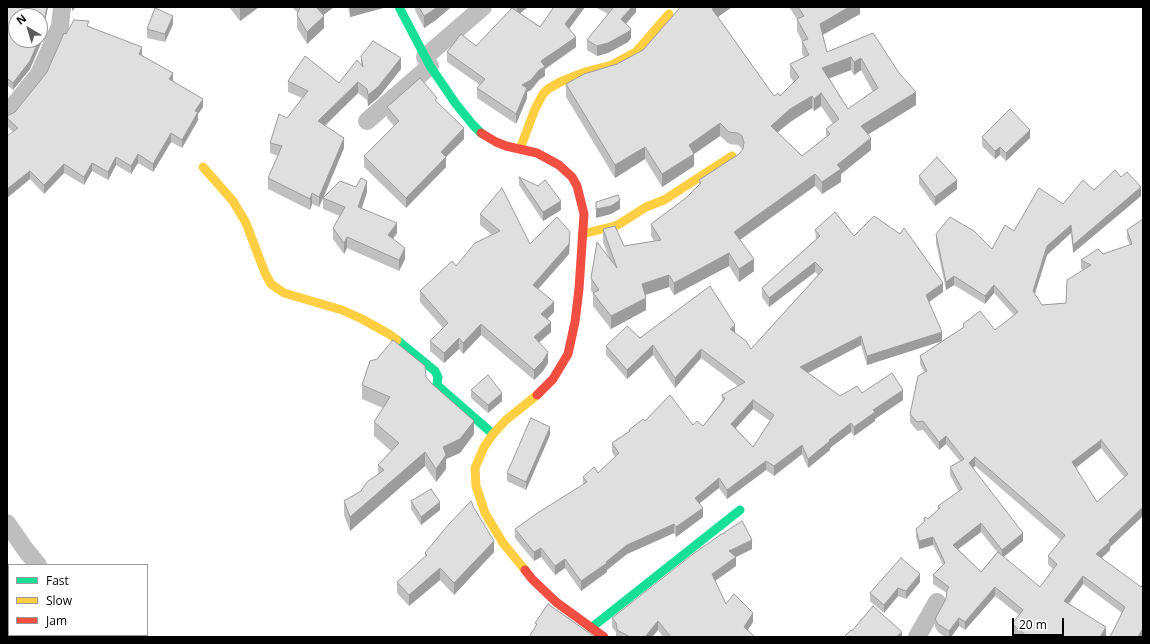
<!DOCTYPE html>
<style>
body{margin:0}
#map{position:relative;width:1150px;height:644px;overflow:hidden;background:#fff;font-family:"Open Sans",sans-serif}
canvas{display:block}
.frame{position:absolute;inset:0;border:8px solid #000;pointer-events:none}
.legend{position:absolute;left:8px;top:564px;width:140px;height:72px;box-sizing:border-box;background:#fff;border:1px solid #999;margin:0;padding:5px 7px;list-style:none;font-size:12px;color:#000}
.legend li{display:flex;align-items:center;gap:8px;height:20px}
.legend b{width:20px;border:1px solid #999}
.north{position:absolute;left:8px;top:8px;width:40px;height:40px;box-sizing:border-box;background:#fff;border:1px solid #999;border-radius:50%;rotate:322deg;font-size:11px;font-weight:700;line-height:16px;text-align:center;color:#000}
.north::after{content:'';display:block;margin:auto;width:14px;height:18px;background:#595959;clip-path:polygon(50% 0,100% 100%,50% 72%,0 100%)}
.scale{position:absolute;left:1012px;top:618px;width:52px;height:18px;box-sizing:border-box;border:2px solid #000;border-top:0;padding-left:5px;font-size:12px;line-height:14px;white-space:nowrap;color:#000;-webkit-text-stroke:3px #fff;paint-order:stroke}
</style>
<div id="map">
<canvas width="1150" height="644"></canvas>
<div class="frame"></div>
<ul class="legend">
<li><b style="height:5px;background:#16e098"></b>Fast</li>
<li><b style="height:5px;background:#ffcf43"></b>Slow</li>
<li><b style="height:5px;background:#f24e42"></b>Jam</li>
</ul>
<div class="north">N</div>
<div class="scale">20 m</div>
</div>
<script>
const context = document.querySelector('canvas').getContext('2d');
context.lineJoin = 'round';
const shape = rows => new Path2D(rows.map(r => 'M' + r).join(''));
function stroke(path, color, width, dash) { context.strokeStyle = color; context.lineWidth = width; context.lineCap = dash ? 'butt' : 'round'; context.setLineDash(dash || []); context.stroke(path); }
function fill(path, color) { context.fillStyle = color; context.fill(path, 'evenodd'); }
const street = shape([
 [425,57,483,7],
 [7,114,39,74,60,26,62,7],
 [367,121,430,66],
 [7,523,25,549,38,565],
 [111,635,113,637],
 [917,637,937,602]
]);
const fast = shape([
 [399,7,430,66,456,104,473,125,481,133],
 [397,340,435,371,438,377,437,384,439,387,493,434],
 [591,628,740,510]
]);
const slow = shape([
 [520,149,535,109,543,94,548,89,560,82,585,72,612,65,636,52,669,14],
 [203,167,233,201,246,223,265,273,271,284,284,293,342,310,362,319,389,334,397,340],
 [582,234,615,226,621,223,646,207,664,200,732,156],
 [525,570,503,543,485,513,476,486,475,468,484,447,493,434,506,420,537,395]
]);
const jam = shape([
 [481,133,496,142,506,146,537,153,559,165,572,177,577,186,584,214,579,289,575,322,568,354,553,379,537,395],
 [525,570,532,579,556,602,604,637]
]);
const wall = shape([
 [7,7,48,7,44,27,45,34,30,69,13,90,8,86],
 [229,7,259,7,240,21],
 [292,7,334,7,323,15,324,28,307,44,297,28,297,15,298,13],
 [348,7,387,7,350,17],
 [415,7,451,7,436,20,424,28,415,10],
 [509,7,528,7,520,13,540,27,554,7,585,7,569,29,576,47,545,69,545,76,539,80,531,90,527,92,527,98,516,124,477,98,477,88,480,85,447,62,447,52,476,46,511,10],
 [595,7,636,7,636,12,626,24,631,38,628,42,608,53,597,56,587,50,587,40,608,14],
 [680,7,732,7,718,17,774,96,780,96,794,82,790,77,790,64,804,57,802,53,802,41,797,31,797,19,789,7,860,7,860,14,823,35,827,52,873,33,916,105,868,134,871,150,841,174,841,182,822,194,815,186,740,240,754,271,739,282,729,266,674,295,669,287,645,295,646,310,611,329,593,306,593,293,591,291,591,278,609,258,603,242,603,229,624,246,654,241,651,236,651,224,686,198,699,186,699,180,739,154,743,150,738,145,729,144,720,136,694,154,694,166,662,187,645,159,615,178,566,97,566,84,617,64,643,50,678,10],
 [851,70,854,75,861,70,873,92,848,109,829,78],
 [821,106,833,124,826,129,826,137,802,156,777,132,790,122,812,108,814,111],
 [173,24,165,42,147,38,147,29],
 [89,26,142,55,173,81,203,107,198,114,198,120,182,148,171,142,153,172,138,163,131,174,116,165,108,180,92,171,84,185,64,173,44,194,30,179,7,198,7,136,13,132,7,126,7,116,15,112,47,72,66,34],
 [361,56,401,69,378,98,368,106,367,100,358,93,325,126,344,148,324,197,367,192,362,208,397,233,393,239,405,259,399,271,347,248,344,254,333,239,333,228,340,216,323,209,323,199,319,207,312,204,310,210,268,189,268,178,278,156,270,153,270,143,287,118,302,98,288,92,288,81,339,83,361,65],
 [437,103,464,139,446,157,446,167,406,208,364,167,364,156,394,126,387,118,387,107],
 [982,137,1030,138,1006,161,1000,155,995,159,982,146],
 [919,176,957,189,935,206,919,184],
 [519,177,561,210,543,221,519,185],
 [1121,177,1141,196,1073,253,1071,233,1047,255,1035,294,1042,305,1066,303,1083,270,1081,269,1081,260,1103,254,1130,245,1127,238,1127,230,1143,219,1143,516,1110,547,1110,550,1102,558,1143,636,1142,637,1110,637,1122,613,1083,584,1069,604,1106,636,1105,637,1018,637,1012,633,1012,624,1019,615,995,596,965,630,959,626,951,637,945,637,938,632,935,627,935,619,946,599,947,593,933,584,933,575,943,565,933,545,919,549,916,537,916,529,924,522,924,518,928,519,938,510,938,506,959,492,950,475,950,467,960,461,946,444,939,450,923,430,917,431,910,422,910,414,924,372,920,364,920,356,942,341,867,365,861,345,808,373,840,396,862,393,903,400,875,419,875,421,854,436,851,432,830,448,830,450,808,468,802,454,774,476,766,470,727,499,719,488,699,503,703,517,676,537,674,533,627,554,607,570,607,572,581,591,565,568,555,575,541,557,534,561,515,538,515,529,583,485,583,477,598,473,615,457,612,452,612,443,629,431,629,430,645,421,703,426,722,401,722,395,738,386,701,358,675,388,653,355,627,379,606,355,606,346,640,338,735,333,751,349,818,275,815,272,769,307,762,297,762,288,816,239,815,230,854,236,943,292,929,302,942,341,963,328,963,324,995,330,1014,315,994,293,985,304,954,285,946,290,936,243,936,234,992,249,1014,231,1063,204],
 [753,409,770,421,753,447,736,428],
 [1101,448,1124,477,1097,502,1075,468],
 [975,466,1061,540,1048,556,1048,564,1053,569,1040,587,1004,557,1023,541,972,468],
 [981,532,997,552,981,572,958,549],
 [480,214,530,244,570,243,569,254,538,289,554,312,547,319,551,332,539,342,548,363,543,371,534,380,481,335,463,354,459,349,444,363,430,351,430,341,443,328,420,302,420,291,456,266,492,235,480,225],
 [426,377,474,434,460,453,446,459,446,469,436,482,425,466,350,531,344,515,344,501,361,491,378,474,378,465,391,451,374,436,374,422,383,408,362,399,362,385],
 [471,390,502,401,488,413,471,398],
 [550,435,526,490,507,481,507,473],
 [411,501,440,510,421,525,411,509],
 [724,534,752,549,736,557,736,566,715,581,726,604,753,622,747,630,755,637,663,637,658,630,652,637,616,637,616,632,612,627,612,618],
 [494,552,454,595,440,580,409,606,397,593,397,582,425,557,425,553],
 [920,582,906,599,898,596,884,613,870,601,870,593]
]);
const shadedWall = shape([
 [47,7,48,7,43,31,45,27,45,34,30,69,13,90,13,83,39,40,40,40],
 [72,7,76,7,72,11],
 [242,7,259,7,240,21,240,8],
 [318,7,334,7,317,20,317,8],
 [350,7,387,7,350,17],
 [438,7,451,7,436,20,424,28,424,16],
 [517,7,528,7,517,16],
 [578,7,585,7,565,34,565,24],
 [632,7,636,7,636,12,621,29,621,19],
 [715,7,732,7,712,21,712,9],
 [849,7,860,7,860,14,820,36,820,24],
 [173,16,173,24,165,42,165,34],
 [324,16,324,28,307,44,307,32],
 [631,29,631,38,628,42,608,53,597,56,597,46],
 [576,37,576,47,545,69,545,76,539,80,531,90,527,92,527,98,516,124,516,114,522,85,541,61],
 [142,47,142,56,139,54],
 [851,57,851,70,822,81,822,68],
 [401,58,401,69,378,98,368,106,368,95],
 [861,58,861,70,854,75,854,62],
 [173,73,173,81,169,79],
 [358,82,358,93,318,132,318,121],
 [916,92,916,105,861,139,861,126],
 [821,93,821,106,814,111,814,99],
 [812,96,812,108,790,122,771,138,771,126,790,109],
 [203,99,203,107,198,114,198,120,182,148,182,140,195,111],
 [720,123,720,136,694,154,694,166,662,187,662,174,689,145],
 [464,128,464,139,446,157,446,167,406,208,406,198,441,152],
 [1030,130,1030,138,1006,161,1006,153],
 [171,133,171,142,153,172,153,164],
 [344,138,344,148,319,207,319,197],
 [871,138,871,150,841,174,841,182,822,194,822,182,837,165],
 [645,147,645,159,615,178,615,165],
 [1000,147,1000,155,995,159,995,151],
 [138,154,138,163,131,174,131,166],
 [116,157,116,165,108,180,108,172],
 [92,163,92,171,84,185,84,177],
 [64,164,64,173,44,194,44,185],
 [30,171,30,179,7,198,7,189],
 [815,174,815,186,734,244,734,232],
 [957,180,957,189,935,206,935,197],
 [367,181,367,192,358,218,358,207],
 [1141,187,1141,196,1073,253,1073,245],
 [312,193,312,204,310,210,310,199],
 [620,200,620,209,611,214,596,218,596,209],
 [561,201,561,210,543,221,543,212],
 [397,223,397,233,388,246,388,235],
 [1071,225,1071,233,1047,255,1033,299,1033,291,1047,246],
 [570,232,569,254,533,295,533,285],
 [347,237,347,248,344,254,344,243],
 [405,248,405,259,399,271,399,260],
 [729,253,729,266,674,295,674,283],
 [754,259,754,271,739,282,739,269],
 [815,262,815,272,769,307,769,298],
 [669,275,669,287,642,296,642,284],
 [954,276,954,285,946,290,946,282],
 [943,283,943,292,926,304,926,295],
 [994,285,994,293,985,304,985,296],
 [646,298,646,310,611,329,611,316],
 [554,302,554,312,541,325,541,314],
 [551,322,551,332,534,347,534,337],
 [481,324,481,335,463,354,463,343],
 [735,325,735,334,730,329],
 [942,332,942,341,867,365,867,356],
 [861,336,861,345,800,377,800,367],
 [459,338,459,349,444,363,444,353],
 [653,345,653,355,627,379,627,370],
 [701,349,701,358,675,388,675,378],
 [548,352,548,363,543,371,534,380,534,370],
 [903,390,903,400,875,419,875,421,854,436,854,427,873,410],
 [502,393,502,401,488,413,488,405],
 [753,400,753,409,731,433,731,424],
 [474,421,474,434,460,453,446,459,446,469,436,482,436,469,443,447],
 [851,423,851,432,830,448,830,450,808,468,808,459,829,440],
 [550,427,550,435,526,490,526,482],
 [946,436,946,444,939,450,939,442],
 [1101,440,1101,448,1072,471,1072,462],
 [802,445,802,454,774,476,774,466],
 [425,452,425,466,350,531,350,517],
 [975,457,975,466,969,472,969,463],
 [766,461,766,470,727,499,727,490],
 [719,478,719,488,695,507,695,498],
 [440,502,440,510,421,525,421,517],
 [1143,507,1143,516,1110,547,1110,550,1096,563,1096,554,1109,540],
 [703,508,703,517,676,537,676,527],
 [981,523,981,532,953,553,953,545],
 [674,524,674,533,627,554,607,570,607,572,581,591,581,581,627,545],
 [1023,533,1023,541,1002,558,1002,550],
 [933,537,933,545,919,549,919,541],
 [752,540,752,549,736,557,736,566,712,583,712,574,729,551],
 [494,541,494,552,454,595,454,583],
 [541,548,541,557,534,561,534,552],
 [565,559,565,568,555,575,555,566],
 [440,568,440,580,409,606,409,595],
 [920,574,920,582,906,599,906,591],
 [1083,576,1083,584,1064,609,1064,601],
 [995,587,995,596,965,630,965,622],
 [898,588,898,596,884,613,884,605],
 [753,613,753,622,744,636,744,627],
 [959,618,959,626,951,637,949,637,949,631],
 [658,621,658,630,652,637,645,637],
 [1106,627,1106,636,1105,637,1100,637],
 [1143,628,1142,637,1138,637],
 [902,632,902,637,896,637]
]);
const building = shape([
 [7,7,47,7,43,26,45,27,40,38,40,16,16,16,16,40,39,40,30,61,13,83,8,79,7,79,7,7],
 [300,7,318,7,317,8,324,16,307,32,297,15,300,7],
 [419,7,438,7,424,16,419,7],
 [554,7,578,7,565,24,576,37,541,61,545,67,539,70,531,80,522,85,527,88,516,114,477,88,485,79,447,52,461,34,476,46,512,8,540,27,554,7],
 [612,7,632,7,621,19,631,29,628,32,608,43,597,46,587,40,613,8,612,7],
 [680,7,715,7,712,9,774,96,778,93,780,96,799,77,790,64,809,55,802,41,808,39,797,19,804,16,798,7,849,7,820,24,827,52,873,33,899,73,916,92,861,126,871,138,837,165,841,169,822,182,815,174,734,232,754,259,739,269,729,253,674,283,669,275,642,284,646,298,611,316,593,293,599,290,591,278,597,242,617,268,603,229,615,226,624,246,661,240,651,224,686,198,701,183,699,180,739,154,743,149,744,142,742,136,738,133,729,132,720,123,689,145,694,154,662,174,645,147,615,165,566,84,584,74,617,64,643,50,678,10,680,7],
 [851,57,854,62,861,58,878,88,848,109,822,68,851,57],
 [821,93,839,119,826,129,830,134,802,156,771,126,790,109,812,96,814,99,821,93],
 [155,8,173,16,165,34,147,29,155,8],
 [74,20,89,21,87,26,142,47,139,54,173,73,169,79,203,99,195,111,198,112,182,140,171,133,153,164,138,154,131,166,116,157,108,172,92,163,84,177,64,164,44,185,30,171,7,189,7,136,18,128,7,118,7,116,15,112,47,72,64,33,66,34,74,20],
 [373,41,401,58,378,87,368,95,367,89,358,82,318,121,344,138,319,197,312,193,310,199,268,178,282,146,270,143,279,114,287,118,308,91,288,81,305,56,339,83,357,60,363,67,361,56,373,41],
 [420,78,437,98,435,100,464,128,441,152,446,157,406,198,364,156,399,121,387,107,420,78],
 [1010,109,1030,130,1006,153,1000,147,995,151,982,137,1010,109],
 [937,157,957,180,935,197,919,176,937,157],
 [1115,170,1121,177,1127,172,1141,187,1073,245,1071,225,1047,246,1033,291,1042,305,1066,303,1067,280,1091,265,1081,260,1098,249,1103,254,1132,244,1127,230,1143,219,1143,507,1109,540,1110,542,1096,554,1141,587,1143,584,1143,628,1138,637,1110,637,1125,607,1083,576,1064,601,1106,627,1100,637,1027,637,1027,636,1012,624,1023,610,995,587,965,622,959,618,949,631,938,624,935,619,946,599,947,590,949,587,933,575,945,563,933,537,919,541,916,529,925,521,924,518,926,517,928,519,940,508,938,506,962,489,950,467,964,459,946,436,939,442,923,421,917,422,910,414,918,376,927,371,920,356,964,327,963,324,980,311,995,330,1018,312,994,285,985,296,954,276,946,282,936,234,950,217,974,231,992,249,1005,225,1014,231,1039,188,1063,204,1083,180,1094,190,1115,170],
 [1101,440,1128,474,1097,502,1072,462,1101,440],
 [975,457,1065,535,1048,556,1057,564,1040,587,998,552,981,572,953,545,981,523,1002,550,1023,533,969,463,975,457],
 [519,177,538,186,545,180,561,201,543,212,519,177],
 [361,178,367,181,358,207,397,223,388,235,405,248,399,260,347,237,344,243,333,228,345,207,323,198,340,181,356,187,361,178],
 [502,188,530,244,557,217,570,232,569,244,533,285,554,302,541,314,551,322,534,337,548,352,543,361,534,370,481,324,463,343,459,338,444,353,430,341,448,323,420,291,452,261,456,266,475,243,500,231,480,214,502,188],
 [618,195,620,200,611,206,596,209,596,202,618,195],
 [835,212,854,236,874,216,900,234,904,228,943,283,926,295,942,332,867,356,861,336,800,367,840,396,857,386,862,393,892,373,903,390,873,410,875,412,854,427,851,423,829,440,830,441,808,459,802,445,774,466,766,461,727,490,719,478,695,498,703,508,676,527,674,524,627,545,606,562,607,563,581,581,565,559,555,566,541,548,534,552,515,529,539,512,587,482,583,477,594,467,598,473,619,453,612,443,630,431,629,430,643,419,645,421,670,395,693,425,697,421,703,426,725,399,722,395,745,382,701,349,675,378,653,345,627,370,606,346,627,326,640,338,710,286,735,325,730,329,746,341,751,349,823,270,815,262,769,298,762,288,820,236,815,230,835,212],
 [753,400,774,415,753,447,731,424,753,400],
 [393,340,425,366,426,377,431,383,474,421,460,439,443,447,446,455,436,469,425,452,350,517,344,501,361,491,367,482,384,470,378,465,399,443,374,422,390,397,362,385,370,361,377,359,393,340],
 [488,375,502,393,488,405,471,390,488,375],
 [531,418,550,427,526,482,507,473,531,418],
 [431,489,440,502,421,517,411,501,431,489],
 [471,501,474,508,494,541,454,583,440,568,409,595,397,582,427,555,425,553,449,524,471,501],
 [742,521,752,540,729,551,736,557,712,574,726,604,734,594,753,613,744,627,755,637,671,637,658,621,645,637,630,637,617,630,616,623,612,618,693,554,723,533,724,534,725,532,742,521],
 [901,558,920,574,906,591,898,588,884,605,870,593,901,558],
 [548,604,595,637,529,637,537,624,535,623,548,604],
 [873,606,902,632,896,637,844,637,851,630,852,631,873,606]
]);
stroke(street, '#bebebe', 18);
stroke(fast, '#16e098', 9);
stroke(slow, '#ffcf43', 9);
stroke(jam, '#f24e42', 9);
fill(wall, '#c0c0c0');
fill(shadedWall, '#9c9c9c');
fill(building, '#dfdfdf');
stroke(building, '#9c9c9c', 1);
</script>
